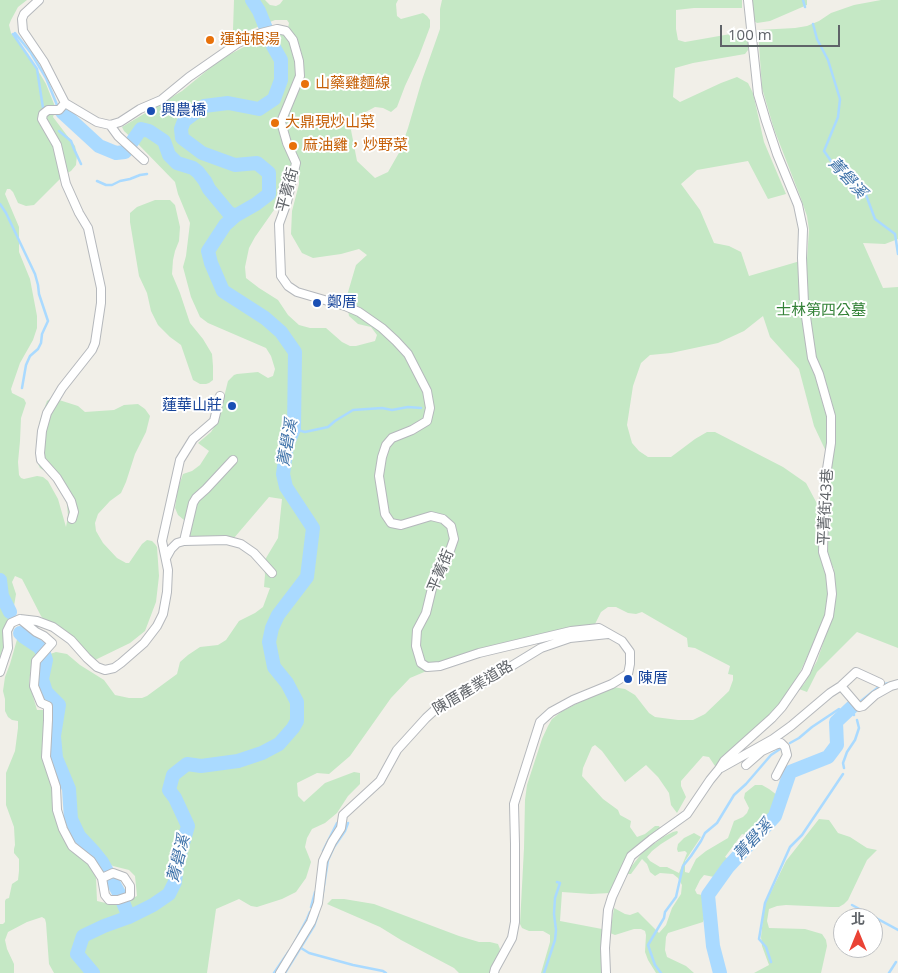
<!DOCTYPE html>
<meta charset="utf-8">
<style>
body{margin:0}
#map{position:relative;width:898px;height:973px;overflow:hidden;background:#f1efe8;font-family:"Open Sans","Noto Sans TC",sans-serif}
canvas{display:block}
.north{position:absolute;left:833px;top:908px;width:50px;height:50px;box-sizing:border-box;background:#fff;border:1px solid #bfc1c3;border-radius:50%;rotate:0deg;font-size:14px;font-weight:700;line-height:20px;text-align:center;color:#5f6368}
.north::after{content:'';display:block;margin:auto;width:18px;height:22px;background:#ea4335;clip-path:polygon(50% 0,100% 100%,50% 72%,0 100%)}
.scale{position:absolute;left:720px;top:25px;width:120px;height:22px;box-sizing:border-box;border:2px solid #5f6368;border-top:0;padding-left:6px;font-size:15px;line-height:18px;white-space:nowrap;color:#5f6368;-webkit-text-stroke:4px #fff;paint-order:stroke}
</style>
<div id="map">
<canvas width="898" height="973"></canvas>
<div class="north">北</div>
<div class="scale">100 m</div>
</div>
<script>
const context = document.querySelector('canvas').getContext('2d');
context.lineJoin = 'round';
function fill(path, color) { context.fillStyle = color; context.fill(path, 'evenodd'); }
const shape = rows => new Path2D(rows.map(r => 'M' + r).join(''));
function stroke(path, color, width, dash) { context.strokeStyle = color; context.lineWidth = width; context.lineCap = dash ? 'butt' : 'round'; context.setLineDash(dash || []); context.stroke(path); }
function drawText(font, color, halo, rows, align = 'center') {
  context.font = font + ' "Open Sans","Noto Sans TC",sans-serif'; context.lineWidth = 4; context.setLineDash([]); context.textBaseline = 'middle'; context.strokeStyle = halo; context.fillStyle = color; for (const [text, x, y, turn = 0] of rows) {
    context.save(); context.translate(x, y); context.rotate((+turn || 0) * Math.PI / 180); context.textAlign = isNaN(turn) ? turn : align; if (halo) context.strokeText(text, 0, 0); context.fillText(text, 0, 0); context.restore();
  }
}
const green = shape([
 [0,0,27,0,18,7,11,20,9,25,11,33,28,54,46,84,56,109,53,117,75,146,77,155,76,165,71,171,64,175,34,205,26,206,18,203,13,192,10,189,7,189,5,194,19,227,19,252,30,279,37,316,37,328,33,340,20,363,11,389,12,393,24,399,26,403,21,418,20,441,18,462,19,475,21,478,24,479,37,476,43,477,48,481,58,499,66,527,68,516,67,504,62,491,53,476,40,468,36,460,36,444,40,420,47,401,50,399,56,399,78,406,85,412,114,410,124,405,138,404,145,409,150,416,146,432,135,454,126,482,121,493,110,501,98,514,95,523,96,531,103,543,117,558,126,563,129,563,142,544,147,540,152,541,155,544,157,547,159,576,156,602,145,631,130,643,95,660,93,663,48,625,41,616,22,579,15,576,12,582,16,594,12,618,0,658],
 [234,0,265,0,270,5,276,6,280,4,283,0,398,0,396,4,397,16,401,19,423,13,427,16,430,20,430,27,419,56,405,86,397,107,391,112,383,108,375,107,362,114,355,121,351,130,357,161,375,178,388,172,400,151,408,128,422,80,440,29,440,9,442,0,742,0,742,8,694,8,676,10,676,29,678,40,685,42,742,32,748,35,748,50,745,54,693,63,675,68,673,97,680,102,721,83,737,77,748,83,753,93,764,142,786,194,768,199,748,161,697,170,681,184,700,210,714,243,729,246,741,252,749,276,807,259,809,230,807,216,800,196,774,129,762,88,758,30,795,28,807,26,819,21,831,13,854,5,881,0,898,0,898,239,885,244,863,243,883,288,898,287,898,648,857,632,817,672,807,692,799,689,804,684,817,661,832,617,835,592,834,569,829,559,827,547,830,460,814,426,799,369,770,337,763,316,744,331,718,343,671,353,650,355,641,363,633,386,627,425,632,443,639,451,648,457,671,457,695,439,707,432,715,432,783,467,806,483,821,511,828,592,826,617,792,689,774,713,717,769,709,757,703,756,681,781,681,786,686,797,677,813,671,805,669,793,658,777,646,765,625,782,602,751,595,745,592,747,583,768,582,776,603,799,618,810,620,815,631,821,630,827,637,837,645,834,655,826,659,826,660,828,643,843,610,893,591,894,562,892,560,921,602,929,601,954,601,973,541,973,550,942,550,935,543,931,529,931,522,928,520,924,524,848,525,800,527,785,542,739,548,726,552,719,561,712,585,699,613,687,625,689,635,695,649,713,655,717,678,720,693,720,705,714,729,691,733,680,733,675,728,674,730,666,695,648,688,647,687,638,642,612,636,614,628,613,616,607,608,607,601,612,594,626,467,654,410,678,391,698,350,756,329,774,317,773,297,783,298,796,304,802,325,783,354,772,360,773,360,784,348,796,337,813,325,823,312,829,307,838,305,847,311,862,306,878,296,892,282,899,257,907,251,906,239,899,216,909,207,973,54,973,49,964,46,923,45,919,42,917,27,922,8,932,5,940,7,949,14,964,14,973,0,973,0,924,3,924,5,922,5,901,6,899,9,898,12,884,18,880,19,871,19,859,14,853,14,849,15,845,14,827,6,805,6,773,15,751,18,728,18,721,12,720,8,717,5,711,5,699,3,691,5,677,10,664,18,636,29,630,42,646,32,661,29,683,37,710,43,710,54,802,59,829,72,847,91,865,96,878,97,901,110,904,129,900,137,896,135,876,129,870,113,866,102,860,87,846,76,831,73,825,70,789,60,761,54,739,53,725,54,710,52,698,45,689,42,673,43,662,47,655,56,652,67,654,80,665,104,680,115,695,129,698,142,698,147,696,177,674,180,662,188,655,200,647,218,645,226,640,239,621,255,613,263,607,270,588,264,587,265,575,264,564,266,558,278,538,282,499,269,497,234,538,188,537,185,532,184,520,178,515,175,508,178,488,183,474,192,471,200,465,209,451,198,443,211,432,218,421,228,381,234,375,237,374,258,372,268,378,273,376,275,369,271,356,266,348,208,323,200,317,191,297,183,267,186,256,190,223,178,194,175,182,139,145,124,131,122,127,182,91,221,59,261,38,276,35,288,28,289,23,287,20,275,20,240,34,236,34,233,30],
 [290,174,299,176,299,184,292,211,291,234,302,253,313,258,341,254,359,249,367,255,356,265,346,299,349,316,358,324,371,327,377,335,375,341,356,346,350,346,342,342,326,328,310,328,299,325,288,315,278,300,259,288,246,278,245,267,249,248,255,237,274,210,281,187],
 [752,0,807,0,807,5,770,21,757,23,754,21],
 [155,200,170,200,175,205,180,227,179,241,175,251,173,260,172,274,180,293,190,323,203,339,212,354,213,366,213,380,209,383,206,384,200,384,193,380,181,345,170,337,158,325,151,311,147,293,139,276,130,222,130,213,137,207],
 [755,785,762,785,769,789,777,795,776,807,771,816,754,836,750,836,742,834,725,857,731,860,731,862,719,878,704,875,700,880,695,890,697,894,702,895,703,898,704,919,703,922,668,933,666,937,665,950,667,957,686,966,694,973,656,973,648,960,645,952,646,935,645,931,641,929,634,929,615,935,610,933,614,908,625,914,630,915,638,912,659,933,666,925,672,908,681,894,682,885,678,878,673,874,660,873,655,876,650,872,647,864,642,859,631,874,628,874,627,872,642,853,663,837,673,832,677,831,678,832,677,834,661,844,652,851,647,857,650,861,660,867,667,867,679,873,687,853,685,851,678,852,677,849,678,844,684,838,694,833,701,837,685,861,685,872,689,873,696,859,706,851,728,838,734,821,743,817,747,813,749,808,744,798,745,793],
 [819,819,829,820,838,833,850,837,867,848,877,850,867,860,848,900,844,904,839,907,831,907,786,905,777,906,769,909,767,921,769,928,805,929,822,934,826,940,827,946,821,973,754,973,769,965,762,946,761,937,764,908,767,900,786,861],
 [332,899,344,899,374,904,459,936,479,942,490,942,498,944,500,949,496,961,491,973,459,973,454,968,401,940,380,927,327,904]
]);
const stream = shape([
 [803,0,805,7],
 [813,24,817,39,828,60,840,99,838,117,824,151,843,178,866,195,875,219,895,234,898,254],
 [15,33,31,53,46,78,57,105,53,107],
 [13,34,37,69,43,108,48,107],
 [59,131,71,141,74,149,81,164],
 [97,181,106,185,112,185,120,181,130,179,140,175,147,174],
 [0,204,6,213,35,274,38,285,39,294,48,321,42,334,41,343,38,349,30,356,26,365,22,388],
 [294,429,305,432,328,427,335,421,353,410,382,408,392,410,408,407,421,408],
 [861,701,881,685,889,683],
 [847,706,854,715],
 [790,743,799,738,812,727,839,709],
 [844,768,843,763,847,752,855,740,859,728,857,720],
 [323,851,337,823],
 [322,898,328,860,334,847,345,831,348,823],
 [852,905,898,930],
 [311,907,315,892],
 [293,945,307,919,310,912],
 [301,948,309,953,353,965,383,971,386,973],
 [771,962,766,947,759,939,765,903,790,847,802,835,843,774],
 [274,973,289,951],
 [285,973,314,926,318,914],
 [544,973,555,940,556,930,554,914,555,898,560,883,557,882],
 [661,973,655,965,648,945,664,918,665,912,676,897,683,866,691,856,701,841,705,833,717,823,734,795,746,784,771,755,780,749],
 [889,973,896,962]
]);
const river = shape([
 [62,112,99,146,116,153,125,152,141,129,149,131,164,141,169,155,177,163,193,168,198,172,205,181,209,189,228,212,235,216],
 [0,580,2,596,10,612],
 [20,633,24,637,39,647,44,654,46,660,42,679,46,692,59,705,54,736,56,758,69,789,71,819,79,836,94,852,102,862,120,895,129,917],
 [93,973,77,954,83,936,104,926,129,917,153,905,169,894,175,882,177,864,188,826,175,798,169,790,173,775,187,764,201,766,238,761,262,753,279,744,293,728,297,721,297,702,287,683,274,667,269,642,272,628,278,615,307,577,313,528,286,487,283,474,287,445,294,429,295,352,281,332,265,318,223,291,211,263,208,251,225,225,235,216,256,204,269,194,269,173,257,163,235,165,202,153,182,138,181,129,184,121,204,106,228,103,259,109,274,99,281,80,281,60,273,46,259,11,252,0],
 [720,973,713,946,708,895,728,867,775,816,790,772,828,757,837,745,836,722,853,706]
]);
const minor = shape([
 [39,0,24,14,22,19,23,31,44,62,65,103,97,122,110,125,120,122,140,109,161,100,189,77,238,43,261,33,277,29,286,31,293,40,299,61,300,76,281,122,287,143,296,163,287,202,279,224,281,276,288,286,297,292,345,306,359,312,382,328,396,341,408,354,427,391,430,408,427,421,412,430,392,438,386,445,382,457,379,476,385,514,391,523,401,525,431,516,443,519,451,526,454,539,447,559,433,584,426,613,417,630,416,646,421,663,427,667,440,666,479,653,571,631,599,628,622,641,630,652,630,664,628,674,612,684,573,700,551,712,540,722,514,804,515,844,515,922,512,938,495,969,494,973],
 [65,103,59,110,48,110,43,114,42,119,57,145,66,184,79,213,88,228,101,288,101,303,95,343,92,350,62,388,47,413,42,431,40,453,41,460,57,478,71,501,74,512,72,519],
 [110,125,118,136,144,160],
 [184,541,193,503,196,498,206,489,233,460],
 [166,558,171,549,177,543,184,541,226,540,241,544,254,553,272,573],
 [20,619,36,632,44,636,52,643,36,661,34,686,41,703,48,706,48,720,46,757,56,787,57,810,63,829,72,846,91,861,102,878,105,895,109,900,118,900,130,896,130,886,124,877,113,873,102,878],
 [0,672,8,648,7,631,11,623,20,619,37,621,53,627,71,640,87,658,97,667,105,670,114,668,121,663,144,643,157,626,163,614,167,592,168,570,162,541,180,460,193,439,214,421,220,396],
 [841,686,859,707,863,706,875,695,891,686,898,684],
 [758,748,762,751,775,745,781,743,785,747,787,755,776,776],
 [746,765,762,751],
 [721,768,773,739,791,726,830,693,841,686,856,672,880,683],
 [280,973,311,922,318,903,323,861,332,842,341,828,343,815,380,781,397,750,426,718,438,707,469,692,541,648,570,638,608,634],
 [606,973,605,948,608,910,612,897,631,856,652,839,687,814,710,780,719,769,724,761,772,718,782,707,806,672,829,616,832,594,830,574,823,552,825,482,831,443,831,416,819,374,812,358,804,303,802,258,803,229,798,205,777,154,766,121,758,94,748,0]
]);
const markers = [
 [210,40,5,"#e8710a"],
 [305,84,5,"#e8710a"],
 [151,111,5,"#1a4fb4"],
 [275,123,5,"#e8710a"],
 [293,146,5,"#e8710a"],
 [317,303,5,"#1a4fb4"],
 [232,406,5,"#1a4fb4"],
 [628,679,5,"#1a4fb4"]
];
const foodNames = [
 ["運鈍根湯",220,40],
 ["山藥雞麵線",315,84],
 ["大鼎現炒山菜",285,123],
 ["麻油雞，炒野菜",303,146]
];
const transitNames = [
 ["興農橋",161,111],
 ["鄭厝",327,303],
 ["蓮華山莊",222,406,"right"],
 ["陳厝",638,679]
];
const streetNames = [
 ["平菁街",288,190,-75],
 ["平菁街43巷",826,507,-87],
 ["平菁街",441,571,-67],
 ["陳厝產業道路",473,688,-31]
];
const parkNames = [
 ["士林第四公墓",821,311]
];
const waterNames = [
 ["菁礐溪",847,178,48],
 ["菁礐溪",288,443,-80],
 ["菁礐溪",753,840,-47],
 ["菁礐溪",179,859,-76]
];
fill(green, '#c5e8c5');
stroke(stream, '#aadaff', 2.5);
stroke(river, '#aadaff', 14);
stroke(minor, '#b5b8bc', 10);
stroke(minor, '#fff', 8);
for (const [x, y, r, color] of markers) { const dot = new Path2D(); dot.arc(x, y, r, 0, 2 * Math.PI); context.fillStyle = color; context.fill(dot); stroke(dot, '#fff', 2); }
drawText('15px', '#c56008', '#fff', foodNames, 'left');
drawText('15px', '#164399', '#fff', transitNames, 'left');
drawText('15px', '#5f6368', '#fff', streetNames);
drawText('15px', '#348238', '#fff', parkNames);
drawText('italic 16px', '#4174aa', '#fff', waterNames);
</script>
